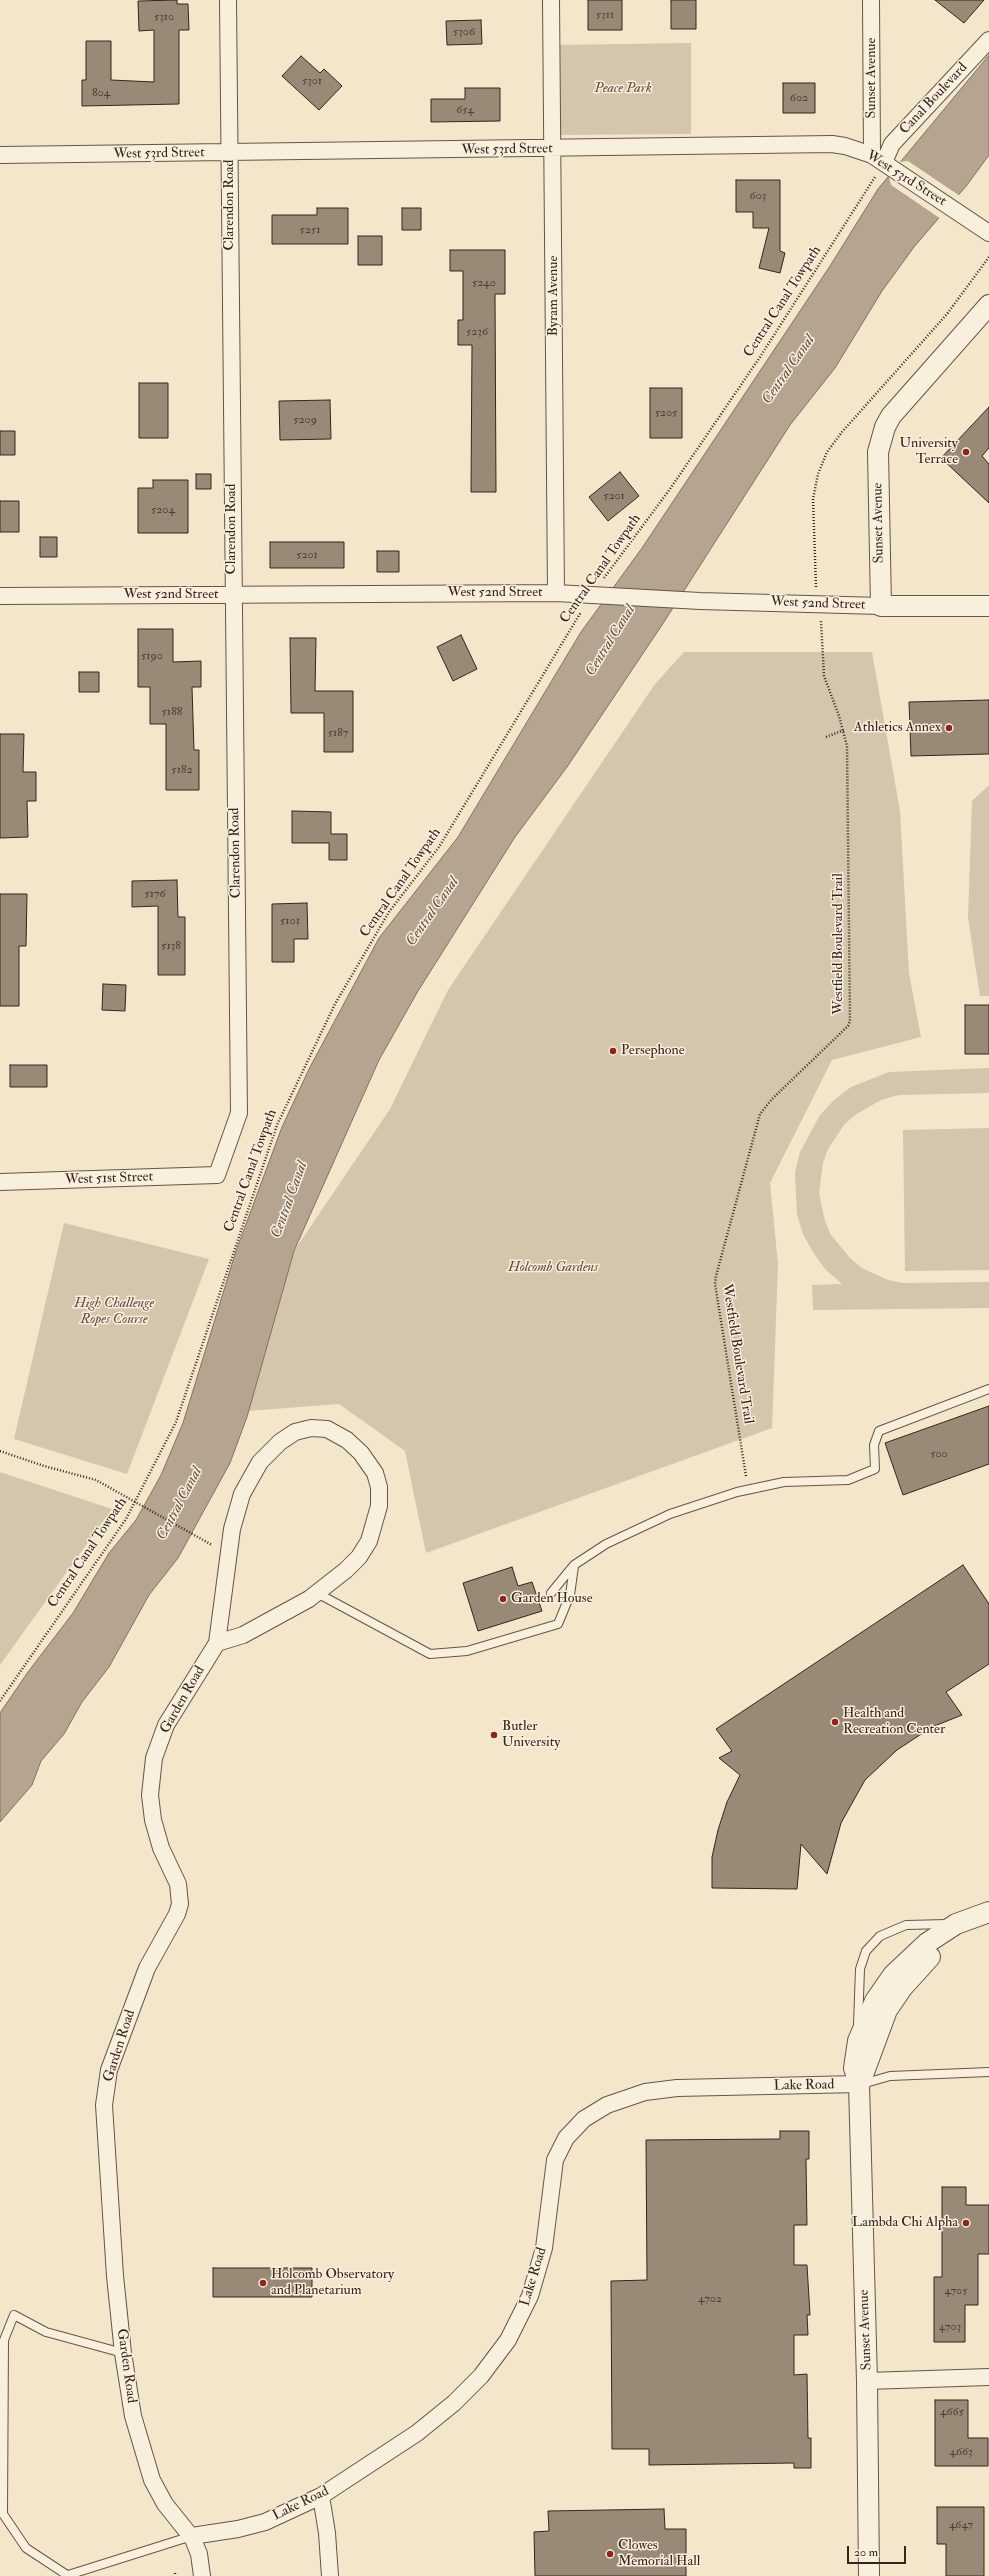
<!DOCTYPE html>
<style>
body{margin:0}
#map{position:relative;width:989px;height:2576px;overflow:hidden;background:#f4e6cb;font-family:"IM FELL Double Pica",serif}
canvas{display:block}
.scale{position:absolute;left:847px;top:2546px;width:59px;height:18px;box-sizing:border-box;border:2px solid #37241d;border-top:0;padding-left:5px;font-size:12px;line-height:14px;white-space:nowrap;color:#37241d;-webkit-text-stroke:3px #f8efdd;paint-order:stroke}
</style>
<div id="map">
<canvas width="989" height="2576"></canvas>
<div class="scale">20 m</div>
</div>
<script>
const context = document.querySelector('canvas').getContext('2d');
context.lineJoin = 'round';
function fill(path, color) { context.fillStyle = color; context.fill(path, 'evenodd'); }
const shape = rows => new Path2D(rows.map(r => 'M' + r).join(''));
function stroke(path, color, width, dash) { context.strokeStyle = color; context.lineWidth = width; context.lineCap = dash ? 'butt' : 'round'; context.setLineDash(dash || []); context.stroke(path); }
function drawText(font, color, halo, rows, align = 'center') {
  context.font = font + ' "IM FELL Double Pica",serif'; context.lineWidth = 3; context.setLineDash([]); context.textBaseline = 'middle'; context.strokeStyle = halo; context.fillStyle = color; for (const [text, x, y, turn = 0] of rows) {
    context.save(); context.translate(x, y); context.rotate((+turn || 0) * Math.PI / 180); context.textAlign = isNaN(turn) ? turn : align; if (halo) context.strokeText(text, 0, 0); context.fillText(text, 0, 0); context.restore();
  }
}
const green = shape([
 [691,43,691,134,556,135,556,45],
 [684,652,872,652,900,811,909,973,921,1037,832,1060,770,1183,778,1264,772,1428,426,1553,405,1451,339,1404,247,1411,294,1251,390,1109,448,990,655,684],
 [989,785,989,996,980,996,968,918,972,801],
 [989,1068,989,1093,899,1095,881,1100,855,1115,844,1125,828,1149,823,1163,819,1193,825,1221,831,1235,850,1258,862,1268,888,1280,903,1283,989,1282,989,1308,813,1310,812,1285,842,1284,825,1269,813,1252,803,1234,797,1214,795,1172,800,1152,820,1115,834,1100,851,1087,889,1072],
 [989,1128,989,1270,905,1271,903,1130],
 [64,1223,209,1259,127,1474,14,1439],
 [0,1472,112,1509,0,1665]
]);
const water = shape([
 [989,55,989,155,967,185,914,247,882,291,835,368,790,425,662,625,567,767,515,837,418,991,379,1060,294,1251,247,1417,230,1463,178,1558,149,1595,109,1667,82,1702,64,1734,41,1761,32,1785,0,1822,0,1713,28,1672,73,1613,109,1553,136,1520,161,1475,183,1423,236,1251,282,1127,309,1069,379,938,458,837,581,632,642,548,830,266,878,189,989,55]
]);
const pier = shape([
 [908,161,960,196,941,219,891,185,888,173,897,162]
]);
const building = shape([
 [177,0,177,4,188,4,189,30,179,30,179,104,82,106,82,80,86,80,86,41,111,41,111,80,154,82,154,30,139,31,138,1,177,0],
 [588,0,622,0,622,30,588,30,588,0],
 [671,0,696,0,696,29,671,29,671,0],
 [935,0,984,0,964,23,935,0],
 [481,20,482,44,447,45,446,21,481,20],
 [301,56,320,73,324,69,342,86,319,110,282,76,301,56],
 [783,83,815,83,815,113,783,113,783,83],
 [465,88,500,88,500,121,431,122,431,99,465,99,465,88],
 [736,180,780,180,780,251,785,253,780,273,759,268,769,228,753,228,753,212,736,212,736,180],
 [317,208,348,208,348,244,272,244,272,215,317,215,317,208],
 [402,208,421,208,421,230,402,230,402,208],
 [358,236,382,236,382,265,358,265,358,236],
 [450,250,505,250,505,294,495,294,496,492,471,492,472,345,458,345,458,320,463,320,463,271,450,271,450,250],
 [139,383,168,383,168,438,139,438,139,383],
 [650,388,682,388,682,438,650,438,650,388],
 [330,400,331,439,280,440,279,401,330,400],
 [989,407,989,448,982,456,989,464,989,503,941,458,989,407],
 [0,431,15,431,15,455,0,455,0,431],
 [620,472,639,496,608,521,589,497,620,472],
 [196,474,211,474,211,489,196,489,196,474],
 [153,480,188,480,188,533,138,533,138,488,153,488,153,480],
 [0,501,19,501,19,532,0,532,0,501],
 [40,537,57,537,57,557,40,557,40,537],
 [270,542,344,542,344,568,270,568,270,542],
 [377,551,399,551,399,572,377,572,377,551],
 [138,629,173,629,173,662,201,661,201,687,192,687,194,750,199,750,199,790,166,790,166,724,150,724,150,687,138,687,138,629],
 [461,635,477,669,453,681,437,647,461,635],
 [290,638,316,638,315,691,353,691,353,752,324,752,324,713,291,713,290,638],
 [79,672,99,672,99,692,79,692,79,672],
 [989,700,989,754,911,756,909,702,989,700],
 [0,734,24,734,23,772,36,772,36,801,27,801,28,837,0,838,0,734],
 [292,811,331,812,331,834,347,834,347,860,329,860,329,843,292,843,292,811],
 [177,880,178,917,185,917,185,975,158,975,158,906,132,907,132,881,177,880],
 [0,894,27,894,26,946,19,946,19,1006,0,1006,0,894],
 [307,903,308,939,294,939,294,962,272,962,272,904,307,903],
 [103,984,126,985,125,1011,102,1010,103,984],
 [965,1005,989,1005,989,1054,965,1054,965,1005],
 [10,1065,47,1065,47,1087,10,1087,10,1065],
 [989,1406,989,1464,903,1495,885,1443,989,1406],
 [963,1565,989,1604,989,1664,946,1692,962,1715,932,1727,897,1750,865,1780,841,1823,827,1874,801,1844,797,1889,712,1888,712,1857,718,1830,727,1802,740,1775,719,1758,732,1751,716,1729,963,1565],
 [512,1567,518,1586,532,1582,542,1611,478,1631,463,1583,512,1567],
 [780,2131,809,2131,809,2159,806,2159,807,2225,794,2225,794,2265,807,2265,810,2315,807,2315,808,2335,794,2335,794,2375,807,2374,808,2438,811,2438,811,2468,794,2468,794,2463,649,2465,649,2449,612,2449,611,2281,647,2280,646,2140,780,2139,780,2131],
 [942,2187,966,2187,966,2205,989,2205,989,2254,978,2254,978,2305,965,2305,965,2342,934,2342,934,2277,942,2277,942,2187],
 [213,2268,312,2268,312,2297,213,2297,213,2268],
 [935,2400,968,2400,968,2438,988,2438,988,2466,935,2466,935,2400],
 [937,2507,984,2507,984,2576,946,2576,946,2544,937,2544,937,2507],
 [664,2509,665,2529,686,2529,686,2576,535,2576,534,2532,549,2531,548,2511,664,2509]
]);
const path = shape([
 [604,578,670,489,760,357,875,177],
 [816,587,813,499,818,474,827,452,842,432,947,314,989,257],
 [826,737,844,730],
 [0,1451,44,1466,96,1480,212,1545],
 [746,1476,715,1284,716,1276,760,1114,772,1099,848,1026,850,1021,847,746,839,716,824,676,821,621],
 [0,1701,126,1519,176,1422,277,1125,335,1004,389,912,439,847,581,612],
 [175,2573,175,2576]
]);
const service = shape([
 [317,1593,430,1654,467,1651,558,1624,570,1595,574,1566],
 [551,1593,574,1565,606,1544,670,1514,737,1492,784,1482,848,1480,875,1469,874,1445,879,1431,989,1389],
 [858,2025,860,1969,866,1951,880,1936,906,1925,947,1924],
 [862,2084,890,2076,989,2072],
 [67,2575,26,2548,3,2514,4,2340,14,2315,46,2332,123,2353],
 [65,2576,192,2536]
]);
const minor = shape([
 [551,0,556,593],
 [871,0,872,155],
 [0,155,832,144,845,146,872,155,989,233],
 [884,162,892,144,989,40],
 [0,596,556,593,700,601,881,606],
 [0,1182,217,1175,239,1113,228,0],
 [311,1428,327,1429,347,1440,361,1453,375,1473,379,1487,379,1506,369,1541,359,1557,346,1570,309,1599,243,1635,217,1643,232,1529,242,1494,260,1462,280,1442,295,1432,311,1428],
 [867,2381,989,2377],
 [321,2496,327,2533,330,2576],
 [192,2536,238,2529,265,2522,321,2496,417,2433,454,2403,481,2376,508,2340,530,2296,544,2248,555,2160,566,2138,584,2119,607,2105,645,2092,677,2088,859,2084],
 [202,2576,199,2554,193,2539,165,2504,152,2480,133,2416,123,2353,115,2276,104,2105,109,2070,147,1968,177,1914,180,1904,178,1884,161,1848,153,1820,150,1795,154,1758,166,1725,217,1643]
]);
const tertiary = shape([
 [989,305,891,416,885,427,878,452,881,606,989,606],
 [860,2083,887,2010,902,1988,930,1957],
 [869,2576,867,2381,859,2084,854,2068,858,2041,875,2001,893,1975,927,1943,956,1924,989,1912]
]);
const markers = [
 [966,452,4,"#8f2418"],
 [949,728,4,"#8f2418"],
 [613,1051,4,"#8f2418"],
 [503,1599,4,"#8f2418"],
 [835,1722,4,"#8f2418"],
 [494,1735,4,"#8f2418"],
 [966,2223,4,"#8f2418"],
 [263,2283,4,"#8f2418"],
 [610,2554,4,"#8f2418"]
];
const numberNames = [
 ["5311",605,15],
 ["5310",164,17],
 ["5306",464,32],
 ["5301",312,81],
 ["804",101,93],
 ["602",799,98],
 ["654",465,110],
 ["603",758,196],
 ["5251",310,230],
 ["5240",484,283],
 ["5236",477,332],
 ["5205",666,413],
 ["5209",305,420],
 ["5201",614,496],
 ["5204",163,510],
 ["5201",307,555],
 ["5190",152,656],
 ["5188",172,712],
 ["5187",338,733],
 ["5182",182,770],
 ["5176",155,894],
 ["5101",290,921],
 ["5138",171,946],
 ["500",939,1454],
 ["4705",956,2291],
 ["4702",710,2299],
 ["4703",950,2327],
 ["4665",952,2412],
 ["4663",961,2452],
 ["4647",961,2525]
];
const streetNames = [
 ["Sunset Avenue",872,78,-90],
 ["Canal Boulevard",934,99,-47],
 ["West 53rd Street",507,150,-1],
 ["West 53rd Street",159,154,-1],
 ["West 53rd Street",906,179,32],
 ["Clarendon Road",230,205,-90],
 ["Byram Avenue",554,296,-90],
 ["Central Canal Towpath",783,302,-57],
 ["Sunset Avenue",879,523,-91],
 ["Clarendon Road",232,529,-90],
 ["Central Canal Towpath",601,569,-55],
 ["West 52nd Street",495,593],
 ["West 52nd Street",171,595],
 ["West 52nd Street",818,604,2],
 ["Clarendon Road",236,853,-91],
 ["Central Canal Towpath",401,883,-55],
 ["Westfield Boulevard Trail",839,944,-90],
 ["Central Canal Towpath",251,1171,-70],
 ["West 51st Street",109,1179,-2],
 ["Westfield Boulevard Trail",737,1354,81],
 ["Central Canal Towpath",88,1553,-56],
 ["Garden Road",183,1700,-60],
 ["Garden Road",120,2046,-72],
 ["Lake Road",804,2086,-1],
 ["Lake Road",534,2277,-73],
 ["Sunset Avenue",866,2330,-92],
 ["Garden Road",126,2366,82],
 ["Lake Road",301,2504,-26]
];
const parkNames = [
 ["Peace Park",623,89],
 ["Holcomb Gardens",553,1268],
 ["High Challenge",114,1304],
 ["Ropes Course",114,1320]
];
const poiNames = [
 ["University",958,444,"right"],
 ["Terrace",958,460,"right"],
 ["Athletics Annex",941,728,"right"],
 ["Persephone",621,1051],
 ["Garden House",511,1599],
 ["Health and",843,1714],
 ["Recreation Center",843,1730],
 ["Butler",502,1727],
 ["University",502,1743],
 ["Lambda Chi Alpha",958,2223,"right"],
 ["Holcomb Observatory",271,2275],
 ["and Planetarium",271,2291],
 ["Clowes",618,2546],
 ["Memorial Hall",618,2562]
];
const waterNames = [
 ["Central Canal",789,370,-55],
 ["Central Canal",611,641,-58],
 ["Central Canal",433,912,-55],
 ["Central Canal",290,1200,-70],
 ["Central Canal",180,1504,-62]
];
fill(green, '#d4c5ad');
fill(water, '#b4a490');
stroke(water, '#827162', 1);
fill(pier, '#f4e6cb');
fill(building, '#998977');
stroke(building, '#37241d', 1);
stroke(service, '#665448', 10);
stroke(minor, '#665448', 18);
stroke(tertiary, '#665448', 22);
stroke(path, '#37241d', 2.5, [1, 2]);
stroke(service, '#f8efdd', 8);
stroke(minor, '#f8efdd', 16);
stroke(tertiary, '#f8efdd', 20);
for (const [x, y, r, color] of markers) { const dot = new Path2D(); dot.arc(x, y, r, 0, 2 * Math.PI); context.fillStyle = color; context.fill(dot); stroke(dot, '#f8efdd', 1.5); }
drawText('12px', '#503d34', null, numberNames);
drawText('14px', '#37241d', '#f8efdd', streetNames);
drawText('italic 14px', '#5e4c41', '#f8efdd', parkNames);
drawText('14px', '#37241d', '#f8efdd', poiNames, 'left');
drawText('italic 15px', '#635145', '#f8efdd', waterNames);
</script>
